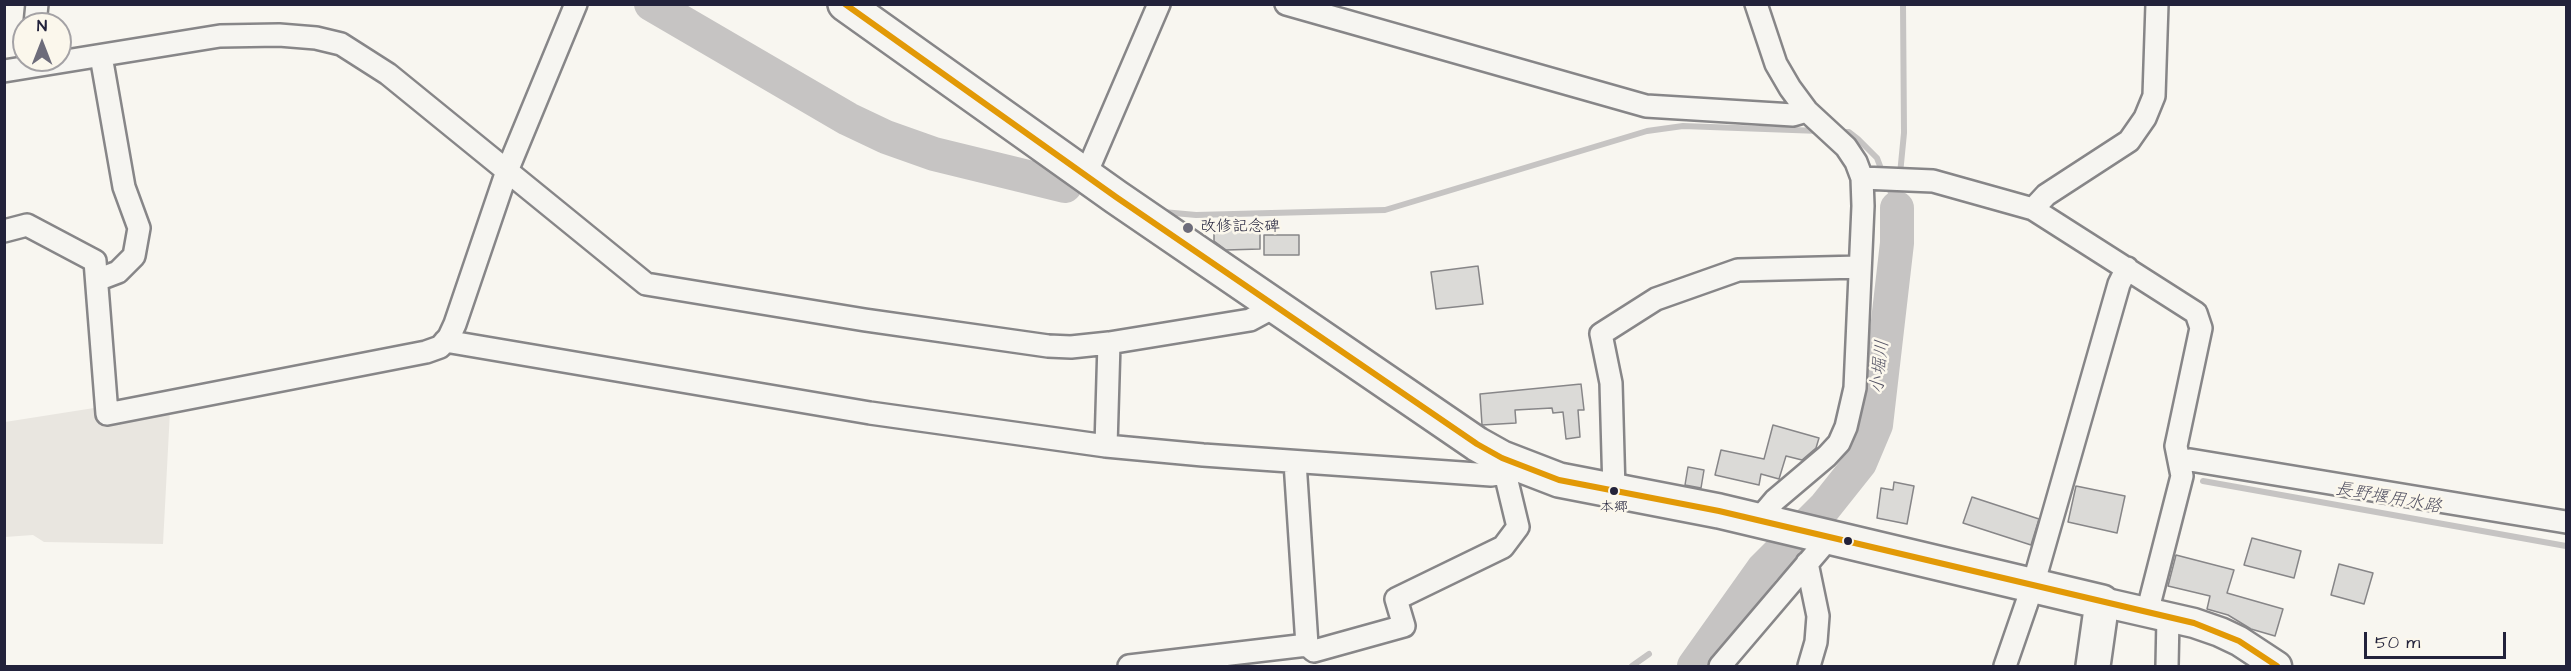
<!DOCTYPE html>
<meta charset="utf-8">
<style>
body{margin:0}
#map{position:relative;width:2571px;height:671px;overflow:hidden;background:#f8f6f0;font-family:"Architects Daughter",sans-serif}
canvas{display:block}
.frame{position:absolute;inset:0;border:6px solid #22223b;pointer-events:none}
.north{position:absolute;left:12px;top:12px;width:60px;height:60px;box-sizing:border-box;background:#fbf7ec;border:2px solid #a4a2a5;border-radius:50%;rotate:0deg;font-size:16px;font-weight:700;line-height:24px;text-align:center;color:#22223b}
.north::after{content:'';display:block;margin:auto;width:21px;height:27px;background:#6d6c7a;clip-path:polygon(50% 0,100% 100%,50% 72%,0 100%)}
.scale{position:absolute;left:2364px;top:632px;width:142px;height:27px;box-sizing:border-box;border:3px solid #22223b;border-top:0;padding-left:8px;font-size:18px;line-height:21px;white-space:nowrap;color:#22223b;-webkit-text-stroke:4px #fbf7ec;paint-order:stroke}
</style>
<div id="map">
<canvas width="2571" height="671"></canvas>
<div class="frame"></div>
<div class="north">N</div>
<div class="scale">50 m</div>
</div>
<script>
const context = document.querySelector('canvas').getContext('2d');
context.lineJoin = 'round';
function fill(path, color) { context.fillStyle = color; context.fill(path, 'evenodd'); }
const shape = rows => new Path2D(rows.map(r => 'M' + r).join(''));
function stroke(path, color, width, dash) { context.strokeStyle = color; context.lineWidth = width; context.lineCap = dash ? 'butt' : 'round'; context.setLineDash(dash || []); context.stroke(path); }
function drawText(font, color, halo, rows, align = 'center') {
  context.font = font + ' "Architects Daughter","Klee One",sans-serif'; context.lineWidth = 5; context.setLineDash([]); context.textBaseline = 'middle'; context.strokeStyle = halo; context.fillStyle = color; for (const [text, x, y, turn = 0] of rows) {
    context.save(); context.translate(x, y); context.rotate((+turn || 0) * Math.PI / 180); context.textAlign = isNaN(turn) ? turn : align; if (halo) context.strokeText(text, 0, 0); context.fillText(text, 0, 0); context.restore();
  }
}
const built = shape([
 [94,408,98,424,170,411,163,544,44,542,33,535,5,537,5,422]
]);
const stream = shape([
 [1839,132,1849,132,1858,139,1877,158,1883,174],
 [1887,183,1897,208],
 [1897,205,1904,133,1903,4],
 [1163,212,1196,215,1385,210,1647,131,1683,126,1820,131],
 [2203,481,2566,546],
 [1632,666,1649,654]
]);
const river = shape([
 [651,4,848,119,886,137,934,154,1065,186],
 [1694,666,1763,569,1825,507,1860,463,1876,425,1897,243,1897,208]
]);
const building = shape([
 [1214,228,1260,228,1260,249,1226,250,1214,241,1214,228],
 [1264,235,1299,235,1299,255,1264,255,1264,235],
 [1478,266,1483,304,1436,309,1431,272,1478,266],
 [1581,384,1584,410,1578,410,1580,437,1566,439,1563,412,1553,413,1552,408,1515,410,1516,423,1482,425,1480,394,1581,384],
 [1773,425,1819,438,1816,448,1802,460,1786,456,1779,479,1761,474,1759,485,1715,475,1721,450,1764,459,1773,425],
 [1688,467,1704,470,1701,488,1685,485,1688,467],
 [1894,482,1914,486,1907,524,1877,518,1881,488,1893,490,1894,482],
 [2076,486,2125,496,2117,533,2068,522,2076,486],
 [1972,497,2039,519,2031,545,1963,523,1972,497],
 [2252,538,2301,551,2294,578,2244,565,2252,538],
 [2176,555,2234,570,2227,593,2283,609,2275,636,2251,629,2228,615,2207,609,2210,596,2168,586,2176,555],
 [2339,564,2373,573,2364,604,2331,595,2339,564]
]);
const street = shape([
 [1286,4,1646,106,1793,115,1807,111],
 [1756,4,1776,64,1790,88,1807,111,1846,147,1856,162,1862,178,1863,206,1855,388,1846,427,1839,443,1827,456,1775,500,1758,520],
 [35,24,37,4],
 [4,71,220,36,279,35,316,38,341,44,388,74,646,284,865,320,1048,346,1071,347,1109,343,1250,320,1276,306],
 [1086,174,1159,4],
 [1862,178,1933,181,2033,209,2196,313,2201,328,2176,446,2182,476,2147,613],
 [2033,209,2046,195,2129,141,2145,118,2154,96,2157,4],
 [4,231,27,225,95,261,107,414,426,352,440,347,449,337,455,324,507,171,576,4],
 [97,280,118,272,134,256,139,228,124,187,101,56],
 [445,341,870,413,1106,446,1203,455,1491,475,1524,470],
 [1106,446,1109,343],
 [2181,464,2190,460,2566,522],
 [1614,491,1611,383,1601,334,1656,299,1738,270,1860,267],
 [1807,563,1818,616,1816,642,1809,666],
 [1307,645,1314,651,1404,626,1396,599,1503,547,1518,527,1505,473],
 [1129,666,1307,645,1295,462],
 [1720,666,1829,538],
 [2005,666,2033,585,2119,284,2127,268],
 [2167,666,2168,618]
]);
const secondary = shape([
 [2102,602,2194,623,2220,632,2239,641,2277,666]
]);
const primary = shape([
 [845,4,1116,197,1477,444,1502,458,1559,480,1719,511,2102,602,2093,666]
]);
const bus1 = shape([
 [845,4,1116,197,1477,444,1502,458,1559,480,1719,511,2194,623,2239,641,2277,666]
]);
const markers = [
 [1188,228,6,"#6d6c7a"],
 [1614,491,5,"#22223b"],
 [1848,541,5,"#22223b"]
];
const busNames = [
 ["本郷",1614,508]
];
const poiNames = [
 ["改修記念碑",1200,228]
];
const waterNames = [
 ["小堀川",1881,367,-84],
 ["長野堰用水路",2388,499,10]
];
fill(built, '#e9e6e0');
stroke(stream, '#c6c4c3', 6);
stroke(river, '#c6c4c3', 34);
fill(building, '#dbdad7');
stroke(building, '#878688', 1.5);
stroke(street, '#878688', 26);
stroke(secondary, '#878688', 33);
stroke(primary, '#878688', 38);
stroke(street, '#f6f5f1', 21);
stroke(secondary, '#f6f5f1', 28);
stroke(primary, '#f6f5f1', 33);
stroke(bus1, '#e29906', 6);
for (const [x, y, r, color] of markers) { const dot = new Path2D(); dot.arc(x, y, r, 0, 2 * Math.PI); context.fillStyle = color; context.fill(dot); stroke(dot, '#fbf7ec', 2); }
drawText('14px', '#22223b', '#fbf7ec', busNames);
drawText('16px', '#22223b', '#fbf7ec', poiNames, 'left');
drawText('italic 18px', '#545364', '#fbf7ec', waterNames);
</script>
